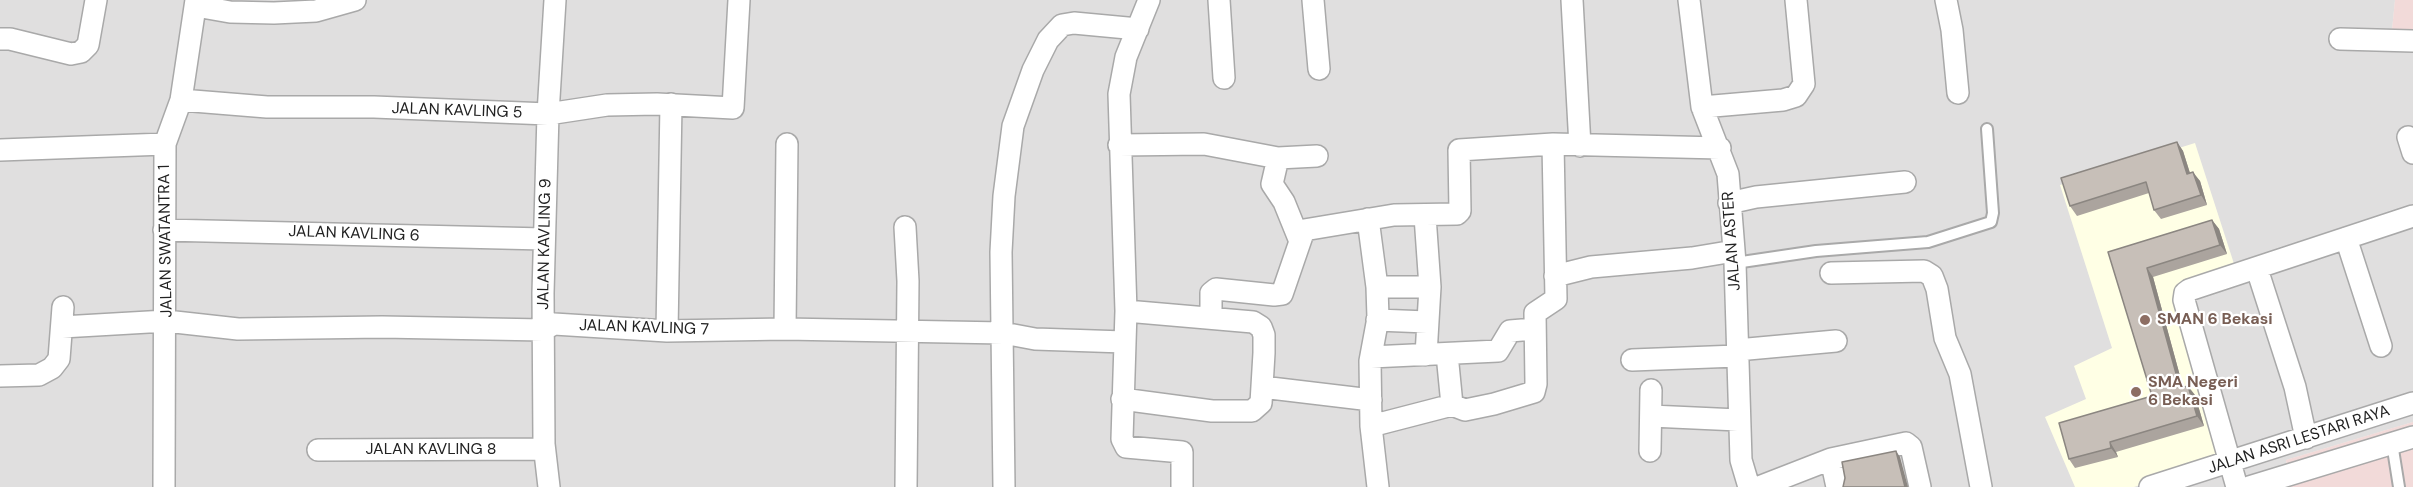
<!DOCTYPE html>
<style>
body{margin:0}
canvas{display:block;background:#f2efe9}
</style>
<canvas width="2413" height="487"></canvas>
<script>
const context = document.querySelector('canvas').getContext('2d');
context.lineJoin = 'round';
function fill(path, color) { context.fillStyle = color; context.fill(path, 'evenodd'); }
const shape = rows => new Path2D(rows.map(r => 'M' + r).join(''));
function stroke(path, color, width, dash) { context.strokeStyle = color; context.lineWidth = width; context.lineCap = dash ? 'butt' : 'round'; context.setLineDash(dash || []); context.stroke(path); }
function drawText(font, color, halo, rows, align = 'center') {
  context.font = font + ' "DM Sans",sans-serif'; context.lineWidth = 4.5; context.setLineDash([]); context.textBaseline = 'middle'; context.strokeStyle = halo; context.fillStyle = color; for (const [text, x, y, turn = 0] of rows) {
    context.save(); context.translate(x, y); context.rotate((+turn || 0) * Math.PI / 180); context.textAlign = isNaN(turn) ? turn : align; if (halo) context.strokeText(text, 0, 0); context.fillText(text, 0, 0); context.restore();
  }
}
const residential = shape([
 [0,0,2395,0,2392,30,2413,36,2413,422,2286,460,2291,487,0,487]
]);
const commercial = shape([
 [2395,0,2413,0,2413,36,2392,30],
 [2413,422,2413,487,2291,487,2286,460]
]);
const education = shape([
 [2195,143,2236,270,2179,291,2224,459,2134,487,2075,487,2045,417,2086,399,2074,366,2112,348,2060,185]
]);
const service = shape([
 [1735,263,1816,251,1928,242,1991,222,1993,213,1987,129],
 [2392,443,2399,487]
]);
const minor = shape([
 [1149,0,1126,57,1119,94,1126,311,1122,439,1126,447,1182,452,1182,487],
 [1219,0,1224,78],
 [1313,0,1319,69],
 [1572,0,1580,146],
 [1689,0,1702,107,1728,174,1735,263,1741,460,1749,487],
 [1946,0,1952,30,1958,93],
 [196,6,230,12,274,13,316,11,355,0],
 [0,39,10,39,71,54,81,52,88,45,96,0],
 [2340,39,2413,41],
 [181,100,267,107,374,107,548,114,607,105,657,104,733,108,739,0],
 [1702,107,1783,100,1796,96,1804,84,1796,0],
 [2408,137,2413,153],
 [1119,145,1204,144,1278,158,1317,156],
 [0,150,165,144],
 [1278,158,1272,184,1284,202,1299,239],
 [1729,203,1756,197,1905,182],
 [1368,219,1377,287,1430,287,1425,216],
 [905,227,908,281,906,487],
 [164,230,544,239],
 [2346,238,2381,346],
 [2257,269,2295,387,2306,438],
 [1831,273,1924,271,1932,276,1937,289,1945,338,1960,374,1981,487],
 [1555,276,1591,267,1692,258,1734,251],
 [1377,287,1378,318,1370,361,1371,426,1378,487],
 [1211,317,1211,293,1216,289,1274,295,1282,294,1304,230,1394,215,1457,214,1460,211,1459,150,1553,144,1720,148],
 [1377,320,1427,322],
 [62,327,166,321,238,329,382,327,543,330,554,324,667,331,785,329,1003,333,1035,339,1124,342],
 [785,329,787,144],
 [667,331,671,104],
 [1737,350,1836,341],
 [1447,354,1452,405],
 [1426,355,1430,287],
 [1371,357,1498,351,1510,331,1534,329],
 [1632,360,1737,356],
 [0,376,39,375,52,368,59,359,63,307],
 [1262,387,1371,400],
 [1122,399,1212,411,1252,411,1261,403,1264,353,1264,335,1261,327,1253,322,1126,311],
 [1651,416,1738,420],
 [1371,426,1452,405,1465,410,1494,404,1534,392,1536,384,1535,313,1556,299,1553,144],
 [318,450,544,449],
 [1650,451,1651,390],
 [1831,459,1837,487],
 [164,487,165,144,181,100,196,0],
 [549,487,544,444,543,293,548,114,555,0],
 [1004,487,1001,252,1004,196,1013,126,1033,70,1048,40,1062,25,1074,23,1138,29],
 [1759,487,1831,459,1906,443,1911,447,1920,487],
 [2150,487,2413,403],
 [2237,487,2184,300,2185,293,2189,290,2413,216],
 [2249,487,2413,437]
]);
const wall = shape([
 [2177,142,2183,151,2190,173,2200,181,2207,205,2161,219,2154,210,2149,193,2077,216,2070,206],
 [2212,220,2219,229,2227,254,2153,277,2183,387,2195,395,2204,426,2116,452,2118,457,2075,468,2069,459,2152,396,2108,252]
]);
const shadedWall = shape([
 [2177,142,2183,151,2193,183,2187,174],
 [2193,172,2200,181,2207,205,2201,195],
 [2212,220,2219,229,2227,254,2220,245],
 [2147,268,2153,277,2186,398,2180,388],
 [2188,386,2195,395,2204,426,2197,416],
 [2110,442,2116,452,2118,457,2111,448],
 [1896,451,1900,457,1908,487,1905,487]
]);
const building = shape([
 [2177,142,2187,174,2193,172,2201,195,2154,210,2146,182,2070,206,2061,178,2177,142],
 [2212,220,2220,245,2147,268,2180,388,2188,386,2197,416,2110,442,2111,448,2069,459,2059,423,2152,396,2108,252,2212,220],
 [1896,451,1905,487,1843,487,1845,478,1842,462,1896,451]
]);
const markers = [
 [2145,320,6,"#8d6e63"],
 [2136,392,6,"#8d6e63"]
];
const streetNames = [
 ["JALAN KAVLING 5",457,111,2],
 ["JALAN KAVLING 6",354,234,2],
 ["JALAN SWATANTRA 1",166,241,-91],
 ["JALAN ASTER",1732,241,-94],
 ["JALAN KAVLING 9",545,244,-89],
 ["JALAN KAVLING 7",644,328,2],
 ["JALAN ASRI LESTARI RAYA",2299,440,-18],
 ["JALAN KAVLING 8",431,450]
];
const educationNames = [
 ["SMAN 6 Bekasi",2157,320],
 ["SMA Negeri",2148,383],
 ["6 Bekasi",2148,401]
];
fill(residential, '#e0dfdf');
fill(commercial, '#f2dad9');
fill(education, '#ffffe5');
stroke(service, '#a9a9a9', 14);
stroke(minor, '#a9a9a9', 24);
stroke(service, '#fff', 10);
stroke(minor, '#fff', 21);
fill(wall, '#aba49e');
fill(shadedWall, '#8b8681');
fill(building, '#c7bfb8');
stroke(building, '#8b8681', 1.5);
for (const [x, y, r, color] of markers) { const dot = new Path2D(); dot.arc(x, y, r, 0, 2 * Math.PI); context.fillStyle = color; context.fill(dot); stroke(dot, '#fff', 2); }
drawText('16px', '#222', '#fff', streetNames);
drawText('bold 16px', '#785e54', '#fff', educationNames, 'left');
</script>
